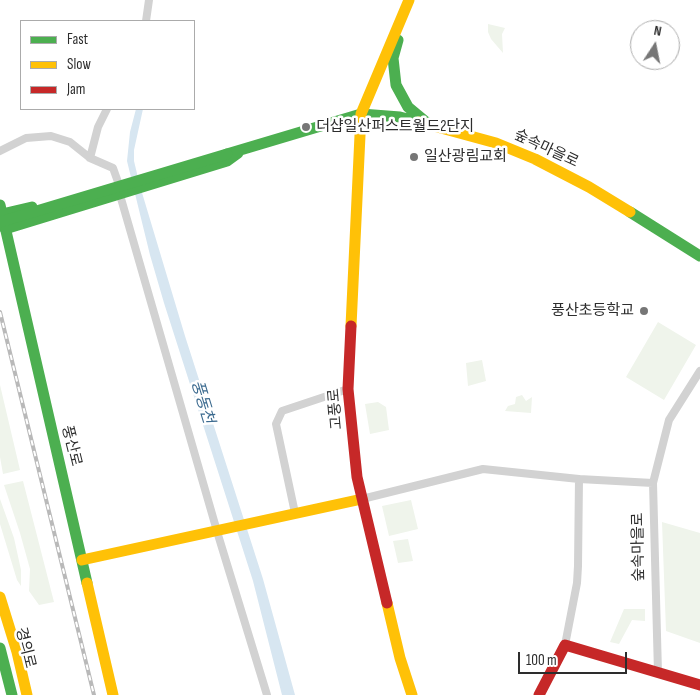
<!DOCTYPE html>
<meta charset="utf-8">
<style>
body{margin:0}
#map{position:relative;width:700px;height:695px;overflow:hidden;background:#fff;font-family:"Sofia Sans Condensed",sans-serif}
canvas{display:block}
.legend{position:absolute;left:20px;top:20px;width:175px;height:90px;box-sizing:border-box;background:#fff;border:1px solid #ababab;margin:0;padding:6px 9px;list-style:none;font-size:15px;color:#2d2d2d}
.legend li{display:flex;align-items:center;gap:10px;height:25px}
.legend b{width:25px;border:1px solid #ababab}
.north{position:absolute;left:630px;top:20px;width:50px;height:50px;box-sizing:border-box;background:#fff;border:1px solid #ababab;border-radius:50%;rotate:11deg;font-size:14px;font-weight:700;line-height:20px;text-align:center;color:#2d2d2d}
.north::after{content:'';display:block;margin:auto;width:18px;height:22px;background:#767676;clip-path:polygon(50% 0,100% 100%,50% 72%,0 100%)}
.scale{position:absolute;left:518px;top:652px;width:109px;height:22px;box-sizing:border-box;border:2px solid #2d2d2d;border-top:0;padding-left:6px;font-size:15px;line-height:18px;white-space:nowrap;color:#2d2d2d;-webkit-text-stroke:4px #fff;paint-order:stroke}
</style>
<div id="map">
<canvas width="700" height="695"></canvas>
<ul class="legend">
<li><b style="height:6px;background:#4caf50"></b>Fast</li>
<li><b style="height:6px;background:#ffc107"></b>Slow</li>
<li><b style="height:6px;background:#c62828"></b>Jam</li>
</ul>
<div class="north">N</div>
<div class="scale">100 m</div>
</div>
<script>
const context = document.querySelector('canvas').getContext('2d');
context.lineJoin = 'round';
function fill(path, color) { context.fillStyle = color; context.fill(path, 'evenodd'); }
const shape = rows => new Path2D(rows.map(r => 'M' + r).join(''));
function stroke(path, color, width, dash) { context.strokeStyle = color; context.lineWidth = width; context.lineCap = dash ? 'butt' : 'round'; context.setLineDash(dash || []); context.stroke(path); }
function drawText(font, color, halo, rows, align = 'center') {
  context.font = font + ' "Sofia Sans Condensed","Noto Sans KR",sans-serif'; context.lineWidth = 5; context.setLineDash([]); context.textBaseline = 'middle'; context.strokeStyle = halo; context.fillStyle = color; for (const [text, x, y, turn = 0] of rows) {
    context.save(); context.translate(x, y); context.rotate((+turn || 0) * Math.PI / 180); context.textAlign = isNaN(turn) ? turn : align; if (halo) context.strokeText(text, 0, 0); context.fillText(text, 0, 0); context.restore();
  }
}
const green = shape([
 [488,24,505,28,502,34,503,53,491,39,488,32],
 [658,322,696,345,664,400,626,377],
 [482,360,486,381,468,386,466,363],
 [0,385,20,470,3,474,0,457],
 [522,395,526,401,532,397,531,413,505,411,508,406,515,404,516,397],
 [378,402,386,407,389,430,370,434,365,404],
 [23,481,54,602,39,605,29,591,30,569,20,533,4,485],
 [0,499,14,538,21,570,21,586,17,580,0,524],
 [411,500,418,529,389,536,382,506],
 [662,522,700,533,700,643,666,631],
 [408,539,413,561,398,563,393,541],
 [624,609,645,609,645,621,632,620,619,644,610,642]
]);
const water = shape([
 [136,109,143,109,134,150,134,161,140,186,185,336,263,579,295,695,282,695,253,581,164,303,150,255,127,161,130,132]
]);
const street = shape([
 [146,21,149,0],
 [0,151,26,138,51,136,70,142,90,158,113,168,118,182],
 [90,158,98,127,107,109],
 [120,195,219,538,267,695],
 [362,499,483,469,579,479],
 [295,513,276,424,282,411,348,389],
 [565,645,577,583,578,566,579,479,653,483],
 [658,673,653,483,669,420,700,371]
]);
const fast = shape([
 [398,40,393,58,396,85,408,107,426,122],
 [227,154,361,114,400,117,419,122],
 [0,205,87,583],
 [630,212,700,256],
 [2,214,32,207],
 [5,229,227,161,238,153],
 [0,648,12,695]
]);
const slow = shape([
 [419,122,496,143,535,159,589,187,630,212],
 [351,326,361,114,409,0],
 [82,560,362,499],
 [87,583,113,695],
 [0,597,17,652,27,695],
 [387,603,400,658,412,695]
]);
const jam = shape([
 [351,326,348,389,357,477,387,603],
 [539,695,565,645,700,685]
]);
const rail = shape([
 [0,312,94,695]
]);
const fastBridge = shape([
 [0,222,227,154]
]);
const markers = [
 [306,127,5,"#767676"],
 [414,157,5,"#767676"],
 [644,311,5,"#767676"]
];
const poiNames = [
 ["더샵일산퍼스트월드2단지",316,127],
 ["일산광림교회",424,157],
 ["풍산초등학교",634,311,"right"]
];
const streetNames = [
 ["숲속마을로",546,149,25],
 ["고풍로",336,409,-95],
 ["풍산로",71,446,76],
 ["숲속마을로",639,547,-91],
 ["경의로",25,648,76]
];
const waterNames = [
 ["풍동천",202,402,73]
];
fill(green, '#eff4eb');
fill(water, '#d7e6f1');
stroke(street, '#d2d2d2', 8);
stroke(fast, '#4caf50', 11);
stroke(slow, '#ffc107', 11);
stroke(jam, '#c62828', 11);
stroke(rail, '#b9b9b9', 4);
stroke(rail, '#fff', 2, [5.5]);
stroke(fastBridge, '#4caf50', 11);
for (const [x, y, r, color] of markers) { const dot = new Path2D(); dot.arc(x, y, r, 0, 2 * Math.PI); context.fillStyle = color; context.fill(dot); stroke(dot, '#fff', 2); }
drawText('15px', '#2d2d2d', '#fff', poiNames, 'left');
drawText('15px', '#2d2d2d', '#fff', streetNames);
drawText('italic 16px', '#3b6a8f', '#fff', waterNames);
</script>
